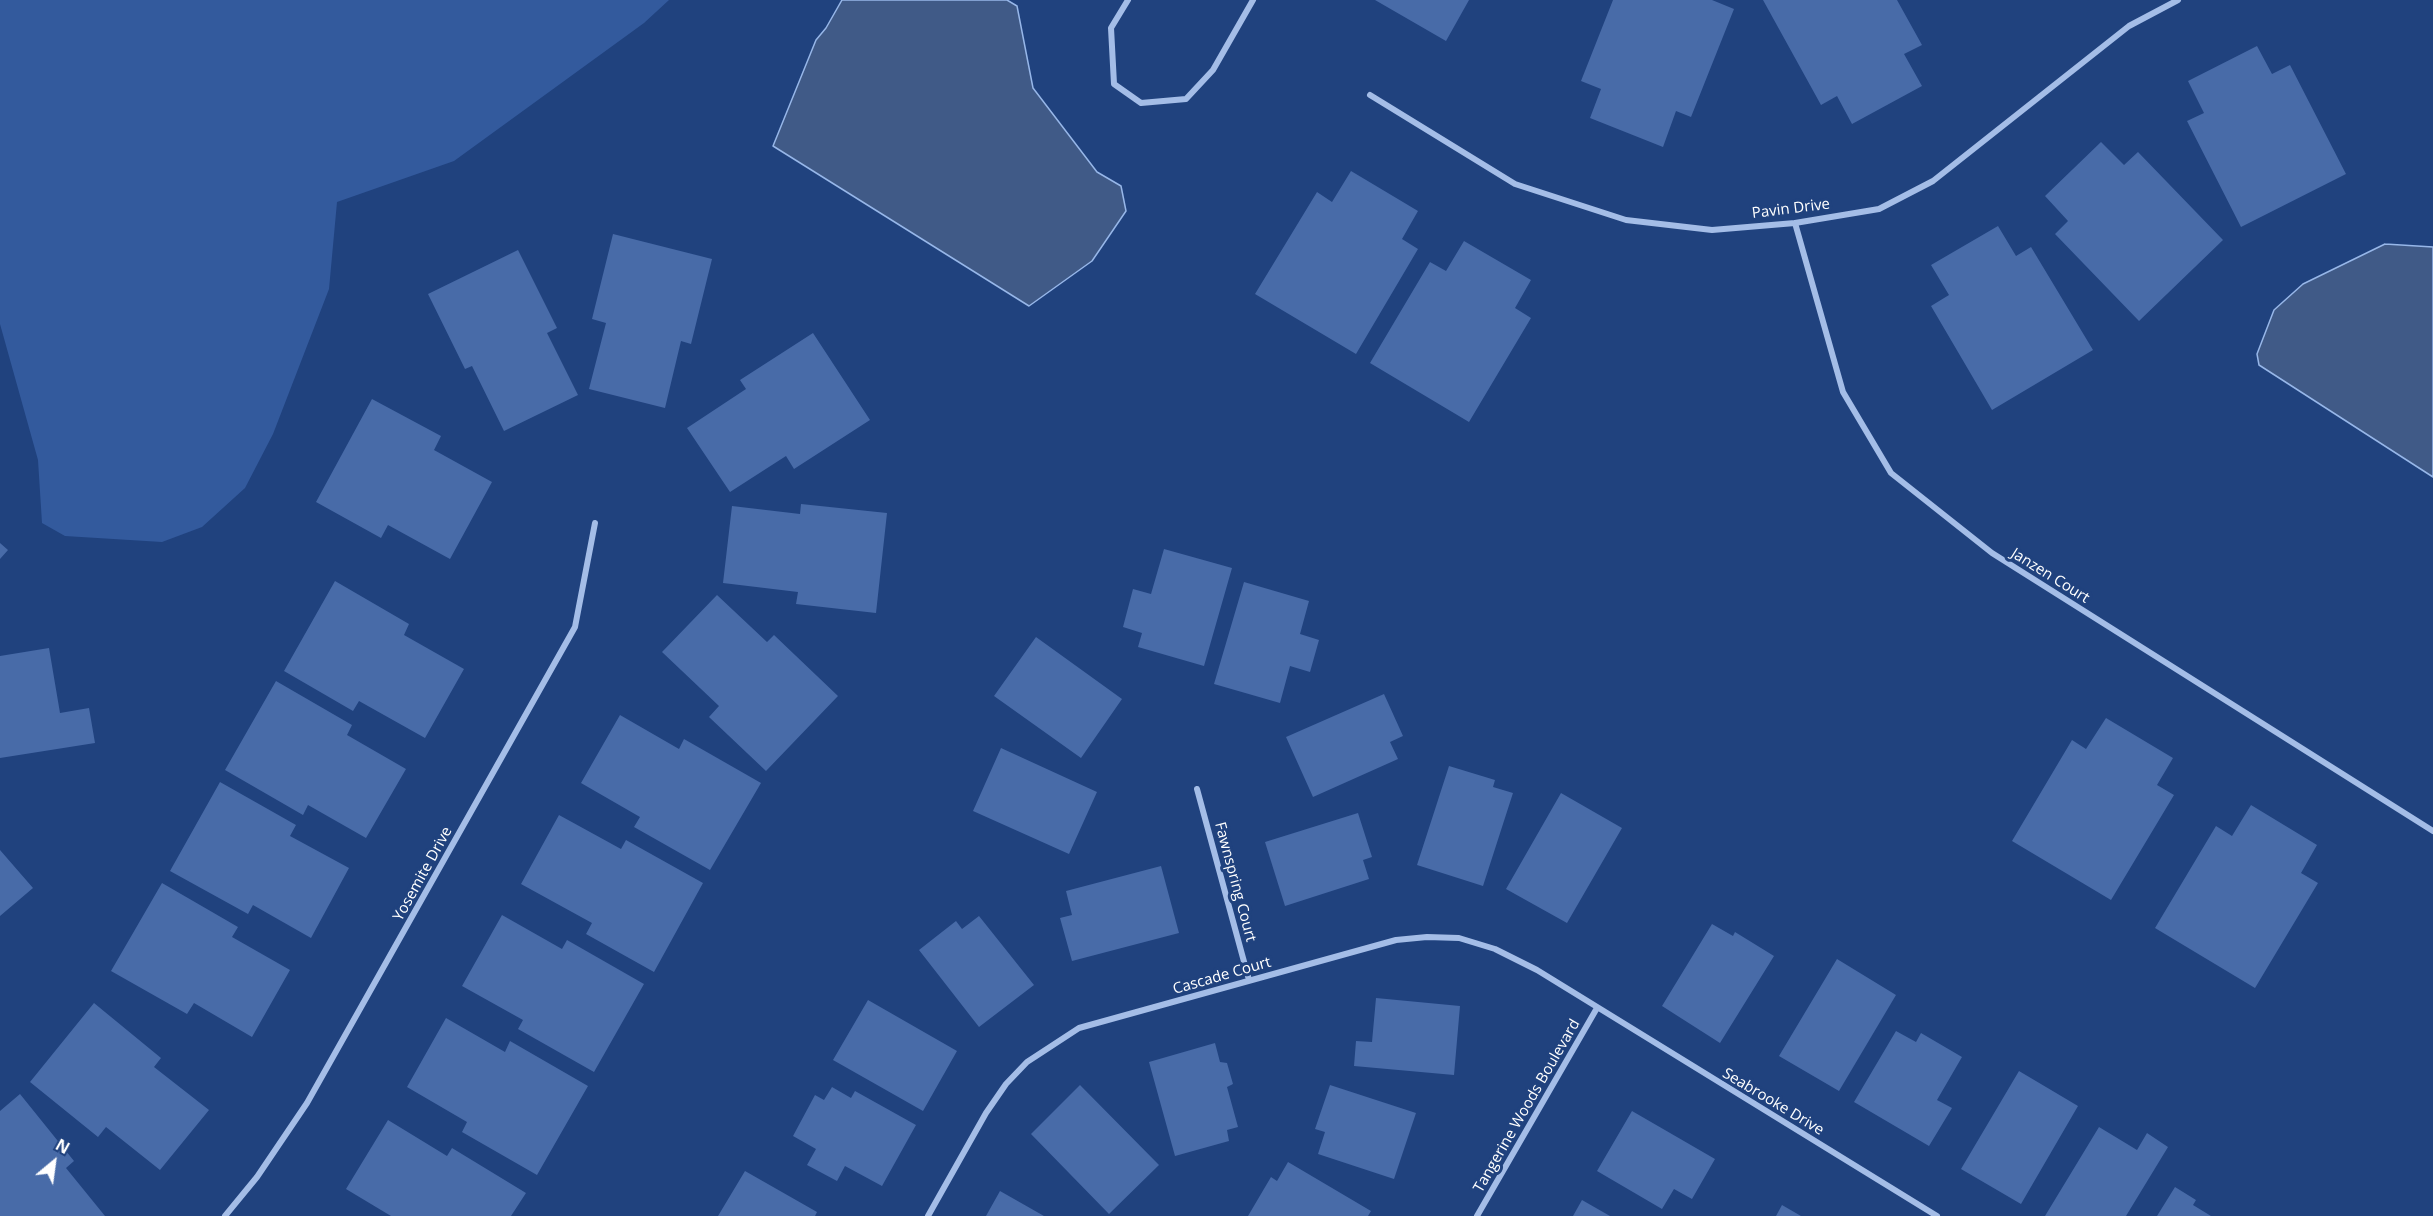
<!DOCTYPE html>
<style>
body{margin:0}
#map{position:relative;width:2433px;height:1216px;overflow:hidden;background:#20427e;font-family:"Open Sans",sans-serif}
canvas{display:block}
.north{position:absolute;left:24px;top:1132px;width:60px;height:60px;-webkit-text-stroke:4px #20427e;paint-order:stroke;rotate:29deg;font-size:16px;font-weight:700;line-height:24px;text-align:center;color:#fff}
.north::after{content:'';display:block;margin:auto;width:21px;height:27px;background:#fff;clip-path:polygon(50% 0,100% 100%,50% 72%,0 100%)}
</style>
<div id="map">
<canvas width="2433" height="1216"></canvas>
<div class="north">N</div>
</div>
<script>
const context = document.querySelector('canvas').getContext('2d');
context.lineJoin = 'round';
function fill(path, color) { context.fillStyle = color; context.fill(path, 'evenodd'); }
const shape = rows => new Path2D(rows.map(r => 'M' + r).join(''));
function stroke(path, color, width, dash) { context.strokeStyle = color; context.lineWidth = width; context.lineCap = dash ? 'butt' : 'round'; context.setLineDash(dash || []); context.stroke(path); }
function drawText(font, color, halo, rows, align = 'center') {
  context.font = font + ' "Open Sans",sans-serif'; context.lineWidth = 6; context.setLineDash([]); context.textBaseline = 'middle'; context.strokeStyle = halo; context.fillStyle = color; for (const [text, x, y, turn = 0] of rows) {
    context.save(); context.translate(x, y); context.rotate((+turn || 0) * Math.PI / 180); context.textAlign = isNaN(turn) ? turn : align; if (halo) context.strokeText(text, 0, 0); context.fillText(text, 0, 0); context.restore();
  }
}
const green = shape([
 [0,0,669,0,644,23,454,161,337,202,329,289,273,434,245,488,202,527,162,542,65,536,42,523,38,460,0,324]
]);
const water = shape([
 [842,0,1007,0,1017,6,1033,88,1097,172,1121,186,1126,211,1092,261,1029,306,773,146,816,40,826,28,842,0],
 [2385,244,2433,247,2433,477,2259,365,2257,354,2274,310,2303,284,2385,244]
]);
const building = shape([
 [1375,0,1469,0,1446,41],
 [1613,0,1712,0,1734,9,1691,117,1676,111,1663,147,1590,118,1601,89,1581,81],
 [1763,0,1897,0,1922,45,1904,54,1922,86,1852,124,1837,96,1821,105],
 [2257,46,2272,74,2290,65,2346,174,2241,227,2187,121,2204,113,2188,81],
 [2101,142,2124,165,2138,152,2223,240,2139,321,2055,234,2068,221,2045,196],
 [1351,171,1418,211,1402,239,1418,249,1356,354,1255,294,1317,192,1332,202],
 [1998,226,2016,256,2031,247,2093,350,1992,410,1931,306,1949,295,1931,265],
 [613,234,712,259,691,344,681,341,665,408,589,389,606,323,592,319],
 [1464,241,1531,280,1515,308,1531,318,1469,422,1370,363,1430,262,1446,271],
 [518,250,557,328,547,333,578,395,504,431,472,366,465,369,428,294],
 [813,333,870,420,794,469,786,456,730,492,687,428,746,389,740,380],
 [372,399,441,436,434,450,492,482,450,559,388,525,381,538,316,502],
 [801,504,887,513,876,613,796,604,798,592,723,583,732,506,800,514],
 [0,543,8,550,0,559],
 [1164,549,1232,568,1204,666,1138,647,1142,633,1123,627,1133,589,1151,594],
 [335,581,409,624,404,635,464,669,425,738,359,701,353,711,284,671],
 [1244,582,1309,601,1300,634,1319,640,1310,672,1290,666,1280,703,1214,684],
 [717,595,767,642,774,635,838,696,766,771,709,717,719,706,662,652],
 [1036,637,1122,699,1081,758,994,696],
 [49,648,60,713,89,708,95,743,0,758,0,656],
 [276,681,352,725,347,735,406,769,366,838,308,805,303,815,225,770],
 [1384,694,1403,736,1390,742,1398,759,1313,797,1286,737],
 [620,715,679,749,684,739,761,783,710,870,634,827,640,817,581,783],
 [2106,718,2173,758,2157,785,2174,795,2111,900,2012,841,2072,740,2086,749],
 [1001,748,1097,792,1069,854,973,811],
 [1449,766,1495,780,1493,787,1513,793,1483,886,1417,865],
 [220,782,296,825,290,836,349,868,311,938,253,905,248,914,170,871],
 [1561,793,1622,828,1567,923,1506,889],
 [2251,805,2317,845,2301,873,2318,883,2255,988,2155,928,2216,826,2232,836],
 [1358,813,1372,857,1363,860,1369,879,1285,906,1265,842],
 [559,815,621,849,626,840,703,883,654,972,586,934,592,923,521,884],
 [0,850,33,888,0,916],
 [1161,866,1179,933,1072,961,1060,918,1072,915,1066,891],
 [162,883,238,927,232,937,290,970,252,1037,194,1003,187,1014,111,971],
 [502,915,562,949,567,940,644,984,594,1072,518,1029,523,1020,462,986],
 [979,916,1034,985,979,1027,919,950,956,921,962,929],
 [1712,924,1733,936,1735,932,1774,956,1720,1043,1662,1006],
 [1837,959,1896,995,1839,1091,1779,1056],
 [1376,998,1460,1006,1454,1075,1354,1066,1356,1041,1372,1042],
 [868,1000,957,1051,923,1111,833,1060],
 [94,1003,161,1058,154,1067,209,1110,160,1170,106,1127,98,1137,30,1082],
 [446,1018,505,1052,510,1041,588,1086,537,1175,462,1132,467,1122,407,1087],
 [1896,1031,1916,1042,1921,1033,1962,1057,1937,1100,1952,1108,1929,1146,1854,1102],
 [1215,1043,1220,1062,1227,1063,1233,1084,1227,1087,1238,1127,1227,1130,1229,1141,1175,1156,1149,1062],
 [2019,1071,2078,1106,2021,1204,1961,1169],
 [1080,1085,1159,1165,1109,1214,1031,1134],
 [1330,1085,1416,1113,1394,1179,1318,1154,1325,1132,1315,1129],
 [832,1087,851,1098,855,1091,916,1125,882,1186,845,1166,837,1181,807,1165,816,1149,793,1136,815,1095,824,1100],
 [20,1094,74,1161,66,1168,105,1216,0,1216,0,1111],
 [1632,1111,1715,1159,1692,1199,1674,1189,1662,1209,1597,1171],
 [388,1120,447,1156,452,1148,526,1193,511,1216,391,1216,346,1189],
 [2099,1127,2137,1150,2147,1133,2168,1147,2126,1216,2045,1216],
 [1288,1162,1371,1211,1368,1216,1248,1216,1271,1177,1277,1181],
 [745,1171,817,1212,815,1216,718,1216],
 [2175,1187,2196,1200,2193,1205,2211,1216,2157,1216],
 [1000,1191,1044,1216,986,1216],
 [1582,1200,1610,1216,1573,1216],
 [1782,1205,1801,1216,1776,1216]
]);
const minor = shape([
 [1128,0,1111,28,1114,84,1141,103,1186,99,1213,70,1253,0],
 [1370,95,1515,184,1626,220,1712,230,1795,223,1879,209,1933,181,2129,26,2178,0],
 [1795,223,1843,392,1891,473,1992,553,2433,831],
 [1197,789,1249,980],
 [225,1216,257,1177,307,1103,575,627,595,523],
 [928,1216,986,1113,1006,1084,1027,1062,1079,1028,1396,940,1427,937,1459,938,1495,949,1537,970,1937,1216],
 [1477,1216,1597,1008]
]);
const streetNames = [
 ["Pavin Drive",1791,209,-7],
 ["Janzen Court",2050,576,32],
 ["Yosemite Drive",423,874,-61],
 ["Fawnspring Court",1235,882,75],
 ["Cascade Court",1222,976,-16],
 ["Seabrooke Drive",1773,1102,31],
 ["Tangerine Woods Boulevard",1527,1106,-60]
];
fill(green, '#335a9d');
fill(water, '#405a87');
stroke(water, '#97b7e9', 1.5);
fill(building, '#486ba8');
stroke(minor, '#a4bde7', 6);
drawText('15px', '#fff', '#20427e', streetNames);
</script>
